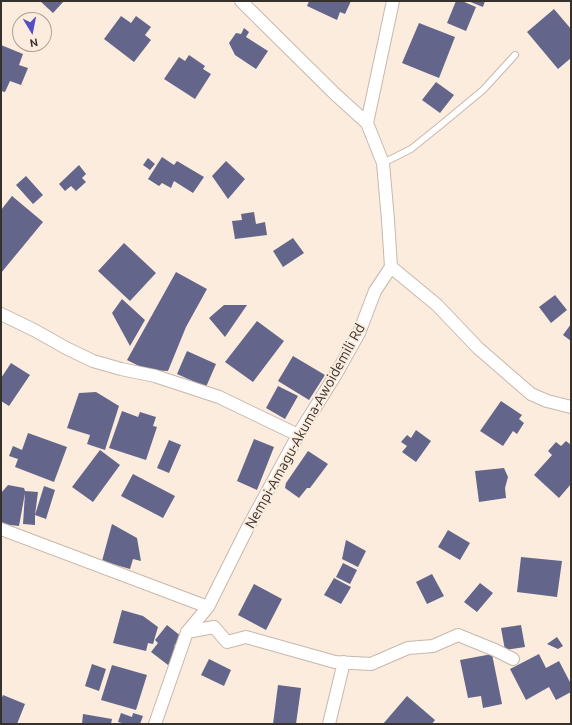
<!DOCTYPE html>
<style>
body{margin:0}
#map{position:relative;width:572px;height:725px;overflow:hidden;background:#fbecde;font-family:Ubuntu,sans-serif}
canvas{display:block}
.frame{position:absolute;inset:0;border:2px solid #37312c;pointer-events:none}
.north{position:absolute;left:12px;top:12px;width:40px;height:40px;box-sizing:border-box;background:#fbecde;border:1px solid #ada197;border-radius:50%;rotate:170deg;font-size:11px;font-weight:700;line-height:16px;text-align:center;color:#37312c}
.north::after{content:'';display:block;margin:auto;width:14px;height:18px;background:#554fc6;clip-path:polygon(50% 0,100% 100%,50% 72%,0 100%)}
</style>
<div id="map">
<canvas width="572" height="725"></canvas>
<div class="frame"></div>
<div class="north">N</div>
</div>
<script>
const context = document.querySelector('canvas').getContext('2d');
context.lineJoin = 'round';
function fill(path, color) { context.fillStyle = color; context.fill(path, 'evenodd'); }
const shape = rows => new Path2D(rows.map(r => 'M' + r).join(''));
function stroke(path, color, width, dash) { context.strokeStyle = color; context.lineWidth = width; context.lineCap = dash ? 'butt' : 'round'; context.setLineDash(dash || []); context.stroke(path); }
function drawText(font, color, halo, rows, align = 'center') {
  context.font = font + ' Ubuntu,sans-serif'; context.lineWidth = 4; context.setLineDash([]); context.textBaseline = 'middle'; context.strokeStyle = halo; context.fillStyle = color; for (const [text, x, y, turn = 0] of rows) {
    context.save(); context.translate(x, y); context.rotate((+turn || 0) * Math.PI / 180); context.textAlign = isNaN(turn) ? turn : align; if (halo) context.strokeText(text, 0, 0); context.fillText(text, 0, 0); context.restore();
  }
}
const building = shape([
 [40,1,64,1,53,13],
 [309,1,351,1,345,14,340,12,337,20,307,6],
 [456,1,462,1,476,7,466,31,447,23],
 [468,1,485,1,483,7],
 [554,9,571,29,571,58,558,69,527,32],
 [121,16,131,23,136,16,151,27,145,35,151,40,134,62,104,39],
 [419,23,455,37,439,78,402,63],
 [244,28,249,32,246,37,268,51,256,69,235,55,229,43,236,33,241,34],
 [1,45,23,54,19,65,28,68,21,85,10,81,5,92,1,91],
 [189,55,205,66,203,69,211,74,195,99,164,79,179,57,185,61],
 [436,82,454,95,440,113,422,100],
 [162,157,174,165,177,161,204,177,193,193,174,181,171,188,162,183,159,186,148,179],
 [148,158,155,164,150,170,143,165],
 [226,161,245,179,228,199,212,176],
 [79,165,86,174,82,178,86,182,76,191,71,186,65,191,59,184],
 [26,176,43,195,33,204,16,185],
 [12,196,43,222,1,273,1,210],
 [254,212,256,224,265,222,267,235,235,239,232,221,242,220,241,214],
 [293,238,304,253,283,267,273,251],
 [124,243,156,273,130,301,98,271],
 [176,272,207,289,186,327,168,371,147,370,127,360],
 [555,295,567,310,551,323,539,307],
 [122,299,145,320,130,346,112,313],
 [224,305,247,305,225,337,209,318],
 [257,321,284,341,253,382,225,362],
 [571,324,571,341,563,335],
 [187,351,216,364,206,387,177,374],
 [293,356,325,375,309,400,278,381],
 [11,363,30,375,9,406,1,401,1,378],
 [278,386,298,396,285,419,266,408],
 [96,392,119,406,105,450,87,444,90,435,67,428,79,393],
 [501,401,522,415,519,419,524,423,517,434,513,431,503,446,480,431],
 [122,411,138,417,140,412,156,417,153,426,157,427,146,460,109,448],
 [416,430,431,441,416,462,402,452,407,446,401,442,407,435,411,438],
 [28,433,67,447,54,482,15,467,18,459,9,456,13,446,22,450],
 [254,439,274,447,257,490,237,481],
 [169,440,181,445,169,473,157,468],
 [566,441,571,445,571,484,559,498,534,475,552,455,548,451,556,442,561,446],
 [100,450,120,465,93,502,72,487],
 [308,451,328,464,310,488,307,488,299,498,285,488,286,483],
 [504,468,508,477,505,488,506,498,479,502,475,471],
 [133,474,175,496,163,518,121,496],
 [8,485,24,488,25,491,38,492,35,515,44,486,55,490,46,519,35,515,35,525,23,524,25,493,19,526,1,524,1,493],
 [112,524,137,538,141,561,133,559,130,569,102,561],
 [448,530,470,543,460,560,438,547],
 [346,540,366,551,358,567,342,559],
 [521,557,562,561,557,597,517,592],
 [343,563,357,570,350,584,336,577],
 [432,574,444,596,427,604,416,582],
 [334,578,351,587,341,604,324,595],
 [480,583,493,593,477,612,464,602],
 [254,584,282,599,266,630,238,615],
 [122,610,143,616,158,627,153,644,148,643,146,651,113,643],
 [167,625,182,637,174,646,180,651,168,665,151,652,158,643,155,640],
 [521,625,525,647,505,650,501,628],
 [557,637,563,646,558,649,547,644],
 [492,654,502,704,483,708,481,696,468,698,460,660],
 [539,654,546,668,559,661,571,684,571,692,556,700,549,687,526,700,510,669],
 [209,659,231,670,224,686,201,675],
 [92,664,106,669,99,691,85,686],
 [112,665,147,675,136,710,101,700],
 [278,685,301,688,296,724,273,724],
 [3,695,25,704,17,724,1,724,1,700],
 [407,696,435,720,432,724,383,724],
 [121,713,132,717,133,713,143,716,140,724,126,724,118,722],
 [83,714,112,719,111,724,82,724]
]);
const lane = shape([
 [383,163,411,149,442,124,483,90,515,55]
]);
const street = shape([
 [367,123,393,1],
 [391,267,437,305,478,348,531,394,547,401,571,407],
 [1,314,34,330,66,348,93,361,121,369,155,376,219,397,298,435],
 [1,529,208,607],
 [187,632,214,627,227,642,246,637,335,662,371,664,408,648,433,646,458,635,495,650,513,659],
 [155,724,187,632,208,607,247,529,298,435,336,374,359,333,375,291,391,267,388,220,383,163,367,123,335,94,241,1],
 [329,724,344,662]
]);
const streetNames = [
 ["Nempi-Amagu-Akuma-Awoidemili Rd",305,426,-61]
];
fill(building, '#63668a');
stroke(lane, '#c7b8ab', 8);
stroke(street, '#c7b8ab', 14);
stroke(lane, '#fff', 6);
stroke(street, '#fff', 12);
drawText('14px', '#37312c', '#fbecde', streetNames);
</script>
